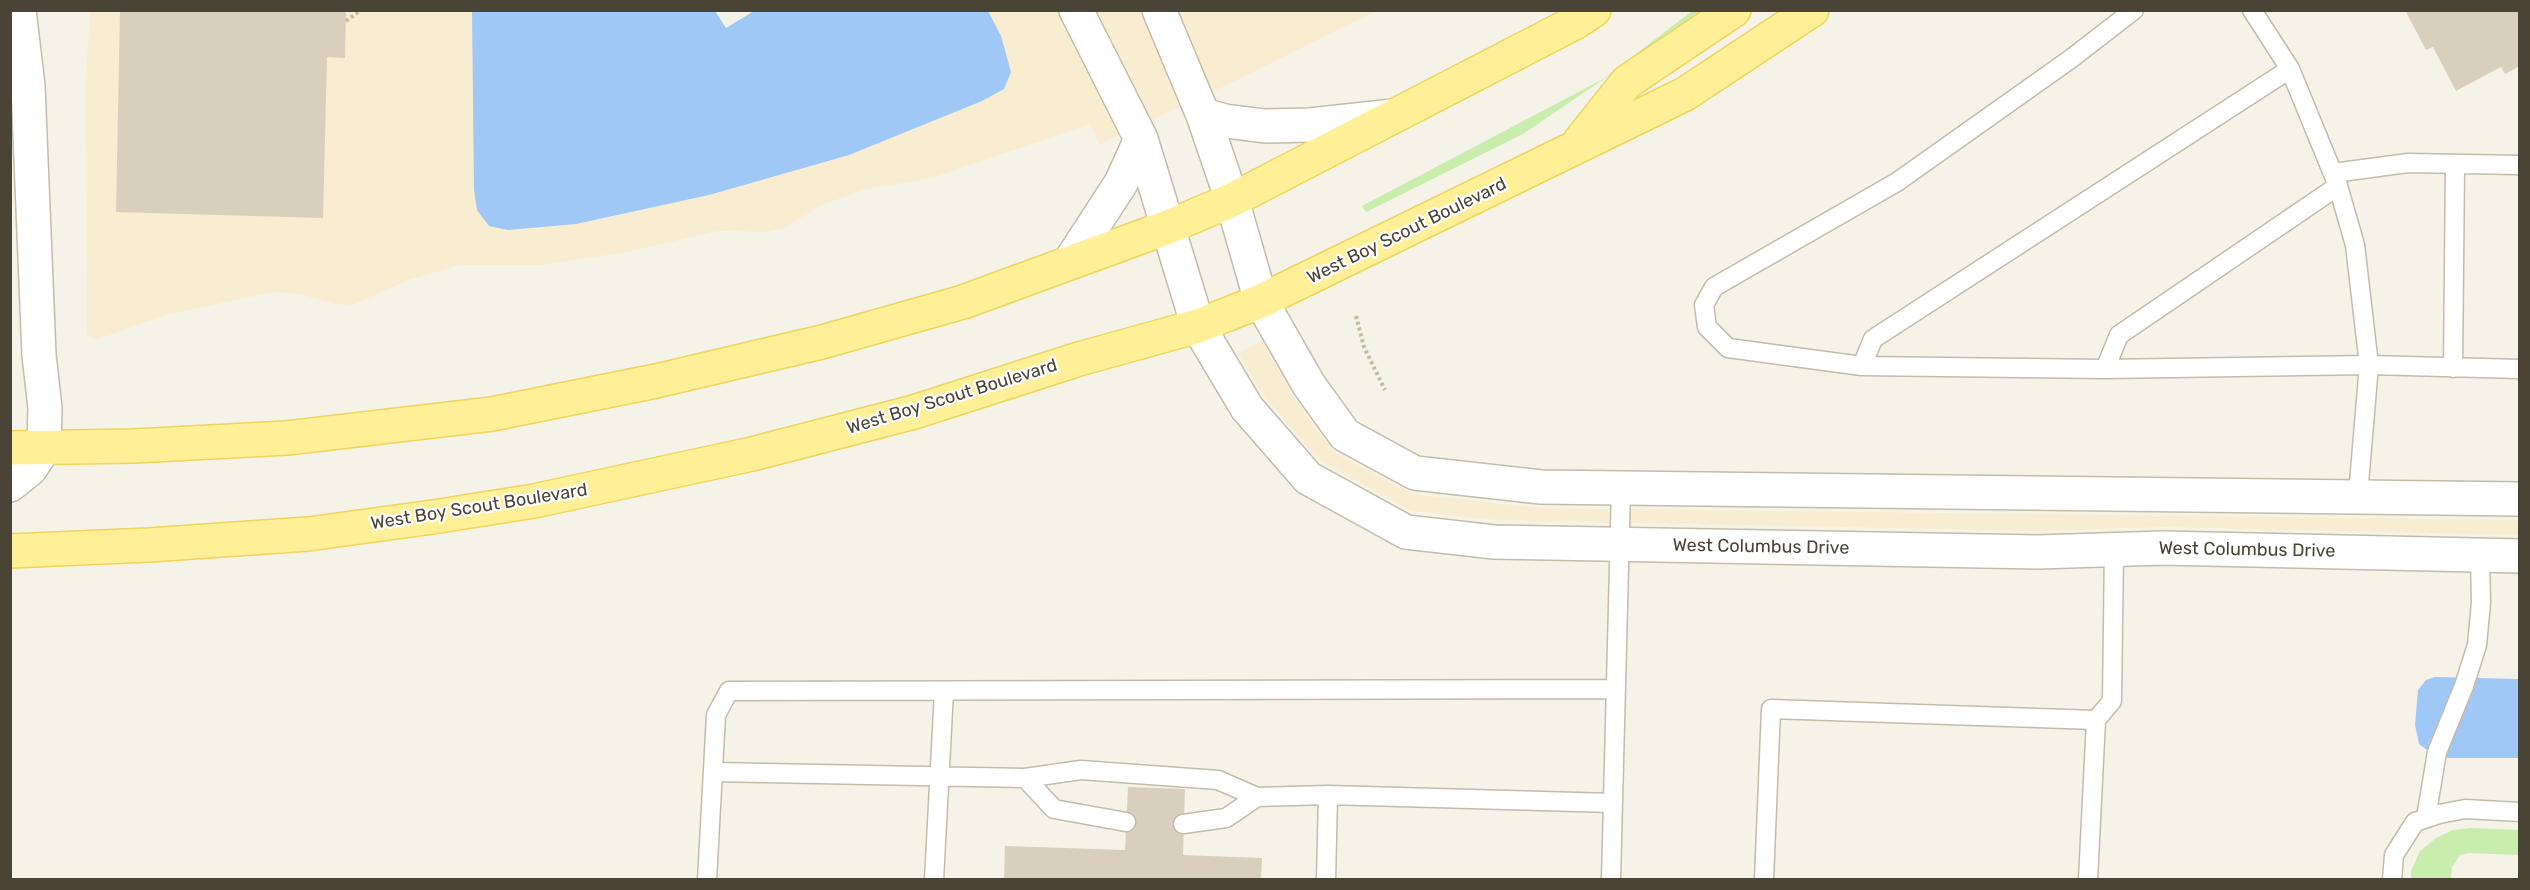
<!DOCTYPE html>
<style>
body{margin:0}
#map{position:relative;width:2530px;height:890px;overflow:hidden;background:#f5f3e8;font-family:Rubik,sans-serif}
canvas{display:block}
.frame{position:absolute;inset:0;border:12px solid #494436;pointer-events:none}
</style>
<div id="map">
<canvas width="2530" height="890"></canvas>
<div class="frame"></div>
</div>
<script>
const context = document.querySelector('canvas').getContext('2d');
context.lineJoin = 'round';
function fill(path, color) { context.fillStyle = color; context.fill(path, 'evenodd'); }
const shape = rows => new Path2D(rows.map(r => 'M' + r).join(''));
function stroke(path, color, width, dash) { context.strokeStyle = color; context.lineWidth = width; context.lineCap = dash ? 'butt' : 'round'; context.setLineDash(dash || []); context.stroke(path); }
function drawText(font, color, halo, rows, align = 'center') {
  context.font = font + ' Rubik,sans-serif'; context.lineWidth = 4.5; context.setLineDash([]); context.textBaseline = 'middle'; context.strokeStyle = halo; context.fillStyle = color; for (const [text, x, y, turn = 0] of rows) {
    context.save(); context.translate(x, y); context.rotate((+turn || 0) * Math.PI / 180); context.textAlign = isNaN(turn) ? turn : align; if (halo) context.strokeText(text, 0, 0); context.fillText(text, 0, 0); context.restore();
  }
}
const commercial = shape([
 [90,11,1376,11,1231,83,1099,145,1090,124,933,178,867,189,822,205,784,228,768,232,718,231,627,252,543,265,460,265,406,281,353,305,334,304,300,294,274,292,166,315,96,340,87,334,85,90],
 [1262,341,1294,398,1331,448,1337,454,1413,494,1540,508,2519,520,2519,535,2164,527,2038,531,1495,520,1411,511,1320,461,1262,394,1238,353]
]);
const green = shape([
 [1692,11,1704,11,1523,134,1366,212,1362,206,1603,79],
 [2471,828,2519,830,2519,855,2469,853,2460,855,2452,867,2451,879,2411,879,2411,871,2420,851,2436,838,2453,830]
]);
const water = shape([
 [472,11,988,11,1001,36,1011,72,1004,89,982,101,849,155,709,195,576,224,508,230,489,226,477,210,474,190],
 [2435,677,2519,679,2519,758,2449,758,2434,755,2419,744,2415,725,2418,690,2426,680]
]);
const pier = shape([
 [715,11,754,11,726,28]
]);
const building = shape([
 [120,10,346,10,345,58,327,57,323,218,116,212],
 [2405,10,2520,10,2520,66,2505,74,2501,67,2456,91,2433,47,2426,50],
 [1128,787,1185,789,1183,855,1262,858,1261,880,1004,880,1005,846,1125,850]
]);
const path = shape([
 [346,21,361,10],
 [1356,316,1364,347,1385,390]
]);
const service = shape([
 [2134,10,2072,58,1897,182,1714,287,1704,305,1707,327,1728,348,1862,366,2105,369,2369,365,2520,369],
 [2252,10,2290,69,2338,186,2355,245,2369,365,2358,495],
 [2333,173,2408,163,2520,165],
 [1862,366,1873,339,2290,69],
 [2453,368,2455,164],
 [2105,369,2119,335,2338,186],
 [713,772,1025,778,1081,770,1218,780,1257,797],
 [1025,778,1054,809,1126,822],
 [2426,818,2437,752,2464,686,2477,645,2481,603,2480,555],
 [1183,824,1226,818,1257,797,1328,795],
 [707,880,716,715,729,691,1616,689],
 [934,880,944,691],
 [1326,880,1328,795,1613,803],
 [1611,880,1621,488],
 [1764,880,1771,709,2096,720],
 [2088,880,2096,720,2112,701,2114,550],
 [2392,880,2394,855,2415,822,2439,814,2465,809,2520,812]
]);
const minor = shape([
 [1076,10,1141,139,1198,326,1247,408,1308,478,1406,532,1494,542,2038,552,2163,548,2520,556],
 [1159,10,1203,115,1232,200,1261,301,1309,385,1345,435,1415,473,1541,487,2520,499],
 [1203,115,1225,121,1265,126,1310,125,1393,116],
 [1069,263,1121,183,1141,139],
 [10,485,30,469,44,448,45,408,39,355,28,86,19,10]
]);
const primary = shape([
 [1580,141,1627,82,1734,10],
 [10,448,134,446,287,438,492,414,656,381,822,342,963,302,1168,227,1232,200,1576,22,1594,10],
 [10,551,149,545,308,534,433,517,534,501,752,454,914,412,1079,359,1198,326,1261,301,1685,94,1812,10]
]);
const streetNames = [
 ["West Boy Scout Boulevard",1407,231,-26],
 ["West Boy Scout Boulevard",952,397,-17],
 ["West Boy Scout Boulevard",479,507,-9],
 ["West Columbus Drive",1761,547,1],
 ["West Columbus Drive",2247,550,1]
];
fill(commercial, '#f9edd1');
fill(green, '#c8edad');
fill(water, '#9fc8f7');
fill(pier, '#f5f3e8');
fill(building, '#d8d0bc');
stroke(service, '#c2bca9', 21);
stroke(minor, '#c2bca9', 36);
stroke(primary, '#eed55d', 36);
stroke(path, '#c5bb99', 4, [3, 3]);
stroke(service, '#fff', 18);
stroke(minor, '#fff', 33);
stroke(primary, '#ffef97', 33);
drawText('18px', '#494436', '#fff', streetNames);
</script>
